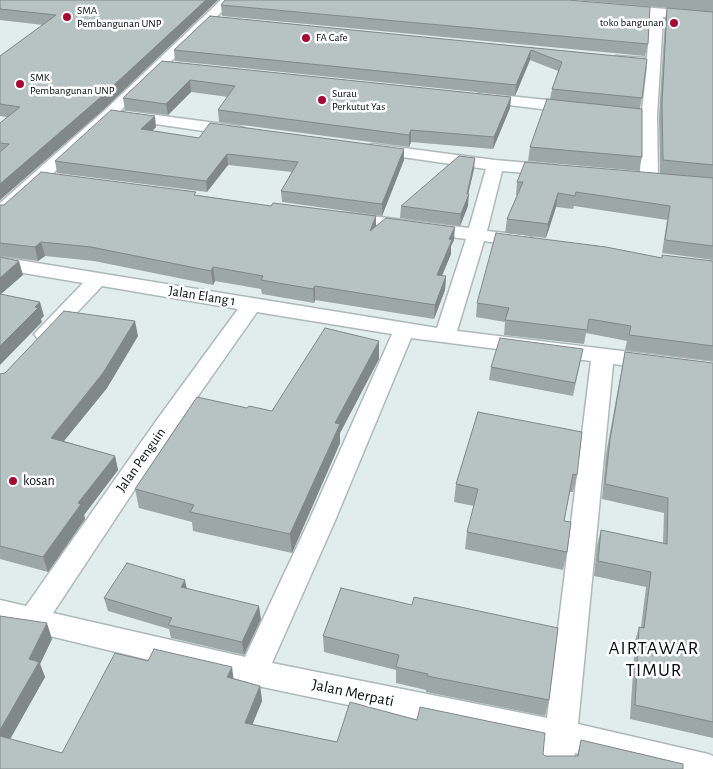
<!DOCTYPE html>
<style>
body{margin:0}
canvas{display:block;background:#e1eded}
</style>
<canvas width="713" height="769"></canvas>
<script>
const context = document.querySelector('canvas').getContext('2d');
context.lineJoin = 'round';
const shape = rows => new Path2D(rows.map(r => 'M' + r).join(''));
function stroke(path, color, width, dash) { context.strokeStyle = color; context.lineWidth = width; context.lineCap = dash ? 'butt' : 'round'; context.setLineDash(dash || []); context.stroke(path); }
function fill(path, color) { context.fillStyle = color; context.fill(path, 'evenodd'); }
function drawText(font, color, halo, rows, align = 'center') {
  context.font = font + ' "Alegreya Sans",sans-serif'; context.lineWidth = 5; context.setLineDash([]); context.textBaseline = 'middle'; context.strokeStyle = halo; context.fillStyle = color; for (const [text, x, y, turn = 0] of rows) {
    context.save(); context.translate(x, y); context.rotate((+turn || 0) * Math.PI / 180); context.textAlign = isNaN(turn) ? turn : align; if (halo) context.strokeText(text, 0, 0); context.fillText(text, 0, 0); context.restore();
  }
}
const minor = shape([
 [221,0,234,0,114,117,6,217,0,218,0,203,104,111,221,0],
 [619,5,713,13,713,21,663,17,657,116,658,178,655,182,649,183,643,182,640,178,641,120,612,117,607,115,604,112,607,109,612,107,642,111,647,67,616,64,609,60,616,56,647,58,650,16,615,12,613,9,615,6,619,5],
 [480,93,575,103,580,105,583,108,580,111,575,113,475,101,472,98,475,95,480,93],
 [126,111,238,126,244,128,246,131,244,134,238,136,121,119,118,116,121,113,126,111],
 [373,144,495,160,553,165,559,166,561,170,559,174,553,175,502,171,487,231,524,235,531,237,533,241,531,245,524,247,484,241,457,331,713,362,713,376,613,364,578,724,708,754,713,756,713,769,643,769,575,753,573,769,541,769,544,746,253,685,0,624,0,600,26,606,156,421,238,309,102,286,52,339,45,341,38,339,34,334,83,283,0,269,0,257,437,328,466,239,347,223,341,222,338,218,341,214,347,213,469,228,486,169,367,152,365,149,367,146,373,144],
 [257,312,392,334,308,523,245,657,53,613,172,433,257,312],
 [411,338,591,361,547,718,272,663,334,523,411,338]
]);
const wall = shape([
 [0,0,218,0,103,110,0,200,0,123,7,117,0,116,0,56,43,25,0,20],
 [574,0,713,0,713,260,662,253,667,220,574,206,573,209,556,207,546,238,505,233,507,219,517,195,516,195,517,182,660,173,659,116,665,19,667,8,707,11],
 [221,5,648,44,645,56,222,16],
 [210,16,647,59,642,98,640,108,642,157,639,171,528,161,530,147,550,99,552,89,558,71,530,60,515,96,175,61,174,50],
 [162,61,511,97,510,108,493,149,411,142,409,147,219,122,218,110,228,97,191,92,168,115,125,110,123,98],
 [156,127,152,131,199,138,404,160,382,216,282,202,281,191,292,172,228,165,207,192,57,173,55,161],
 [474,169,468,194,468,206,460,226,400,218,401,206],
 [196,195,271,206,376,216,376,226,454,240,451,246,451,254,442,276,446,276,445,290,434,319,315,300,314,303,262,294,261,289,215,281,213,285,94,261,45,256,38,261,0,256,0,205],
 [662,258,713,261,713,361,625,350,627,341,586,333,584,344,504,335,505,322,476,317,477,303],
 [138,336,107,388,64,441,115,456,118,470,84,515,85,519,48,572,0,559,0,374],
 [379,341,379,359,340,433,340,443,292,553,193,531,192,522,139,508,135,489,247,408,272,411],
 [583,349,573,396,489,380,491,367],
 [625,352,713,363,713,738,630,719,635,641,639,627,641,627,646,587,594,576,597,545,601,530,663,543,664,513,602,499,606,454,622,367],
 [478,412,577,475,573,492,570,492,564,521,567,552,563,570,465,549,467,532,474,506,454,502,456,484],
 [341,588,549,700,545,716,426,692,426,690,396,683,396,670,324,652,323,636],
 [187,589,261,619,244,655,171,638,169,629,108,611,104,598],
 [0,616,52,639,40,664,45,677,10,739,62,753,148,661,233,678,260,686,262,701,252,724,337,742,543,754,545,756,577,756,581,740,683,764,0,769]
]);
const shadedWall = shape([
 [206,0,218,0,103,110,0,200,0,184],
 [531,50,530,60,515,96,516,85],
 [190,80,191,92,168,115,166,104],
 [511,97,510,108,493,149,494,137],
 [155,116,156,127,143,140,141,129],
 [411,130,411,142,409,147,409,135],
 [404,149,404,160,382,216,382,204],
 [227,154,228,165,207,192,206,181],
 [475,158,474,169,467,199,469,194,468,206,460,226,461,214,467,194],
 [558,193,556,207,546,238,548,224],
 [376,216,376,230,370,231],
 [455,227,454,240,451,246,451,254,436,289,437,275,449,239],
 [41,242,45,256,38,261,35,247],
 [19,261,23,275,0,295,0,278],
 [213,267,215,281,213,285,211,271],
 [446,276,445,290,434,319,435,305],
 [315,286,315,300,314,303,313,289],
 [40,302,44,316,41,319,42,322,0,365,0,346],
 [135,321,138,336,107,388,55,452,51,438],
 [379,341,379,359,340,433,340,443,292,553,290,534,335,423],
 [115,456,118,470,84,515,85,519,48,572,43,557,78,503],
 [185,580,188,594,181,587],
 [259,606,261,619,244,655,242,642],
 [47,623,52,639,40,664,45,677,4,750,0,741,0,730,29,659],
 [232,667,234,682,227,677],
 [260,686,262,701,247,738,245,723]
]);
const building = shape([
 [0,0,206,0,101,97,0,184,0,152,9,144,0,143,0,123,20,107,0,104,0,56,56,15,0,9,0,0],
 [225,0,568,0,650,7,648,44,221,5,225,0],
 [667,8,713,12,713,165,663,160,662,104,667,8],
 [210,16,647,59,642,98,552,89,562,62,531,50,516,85,174,50,210,16],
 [162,61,511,97,494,137,411,130,409,135,218,110,235,86,190,80,166,104,123,98,162,61],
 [547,99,642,109,642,157,530,147,547,99],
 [111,110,155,116,141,129,199,138,210,123,404,149,382,204,281,191,298,162,227,154,206,181,55,161,111,110],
 [459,156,475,158,467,194,469,194,461,214,401,206,459,156],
 [525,162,713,178,713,246,665,240,670,206,576,192,575,196,558,193,548,224,507,219,523,182,517,182,525,162],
 [41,172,196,192,194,195,271,206,273,203,376,216,370,231,386,218,455,227,449,239,452,240,437,275,446,276,435,305,315,286,313,289,261,280,263,276,213,267,211,271,91,247,41,242,35,247,0,243,0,205,4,205,41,172],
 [496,233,606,247,662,258,662,255,713,261,713,346,629,335,631,326,589,319,587,330,505,320,509,308,477,303,496,233],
 [0,257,19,261,0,278,0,257],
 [0,294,40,302,35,307,38,308,0,346,0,294],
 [64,311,135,321,103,373,51,438,115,456,78,503,81,504,43,557,0,546,0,374,5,373,64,311],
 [325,328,379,341,335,423,340,424,290,534,190,512,194,505,135,489,197,397,247,408,249,406,272,411,325,328],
 [500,338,583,349,575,383,491,367,500,338],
 [625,352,713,363,713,722,635,705,639,627,644,628,651,572,598,561,601,530,667,544,668,498,605,484,610,440,625,352],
 [478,412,582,432,577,475,573,474,564,521,571,522,567,552,467,532,478,489,456,484,478,412],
 [127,563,185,580,181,587,259,606,242,642,168,625,172,618,104,598,127,563],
 [341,588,412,605,414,597,558,628,549,700,427,676,428,674,396,667,399,655,323,636,341,588],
 [0,616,47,623,29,659,39,662,0,730,0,616],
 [154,649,232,667,227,677,260,686,245,723,337,742,350,702,417,720,420,707,545,733,543,754,545,756,578,756,581,740,683,764,683,769,0,769,0,736,62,753,115,653,148,661,154,649]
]);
const markers = [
 [67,17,5,"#a50a34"],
 [674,23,5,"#a50a34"],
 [306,38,5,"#a50a34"],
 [20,84,5,"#a50a34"],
 [322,100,5,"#a50a34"],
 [13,481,5,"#a50a34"]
];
const farPoinames = [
 ["SMA",77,11],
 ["Pembangunan UNP",77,24],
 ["toko bangunan",664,23,"right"],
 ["FA Cafe",316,38],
 ["SMK",30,78],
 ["Pembangunan UNP",30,91],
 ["Surau",332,94],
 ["Perkutut Yas",332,107]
];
const streetNames = [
 ["Jalan Elang 1",202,296,9],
 ["Jalan Penguin",141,460,-55]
];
const poiNames = [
 ["kosan",23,481]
];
const nearStreetnames = [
 ["Jalan Merpati",353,693,12]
];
const nearQuarternames = [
 ["AIRTAWAR",654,648],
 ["TIMUR",654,670]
];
stroke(minor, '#adb9b9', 3);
fill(minor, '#fff');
fill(wall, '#9da7a7');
fill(shadedWall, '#808888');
fill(building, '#b7c2c2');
stroke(building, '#808888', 1);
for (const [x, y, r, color] of markers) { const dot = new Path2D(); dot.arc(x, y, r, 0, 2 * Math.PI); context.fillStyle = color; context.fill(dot); stroke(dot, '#fff', 2); }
drawText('11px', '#0a0e0e', '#fff', farPoinames, 'left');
drawText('14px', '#0a0e0e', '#fff', streetNames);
drawText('14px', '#0a0e0e', '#fff', poiNames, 'left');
drawText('16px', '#0a0e0e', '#fff', nearStreetnames);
context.letterSpacing = '1px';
drawText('19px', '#0a0e0e', '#fff', nearQuarternames);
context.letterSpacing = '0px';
</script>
